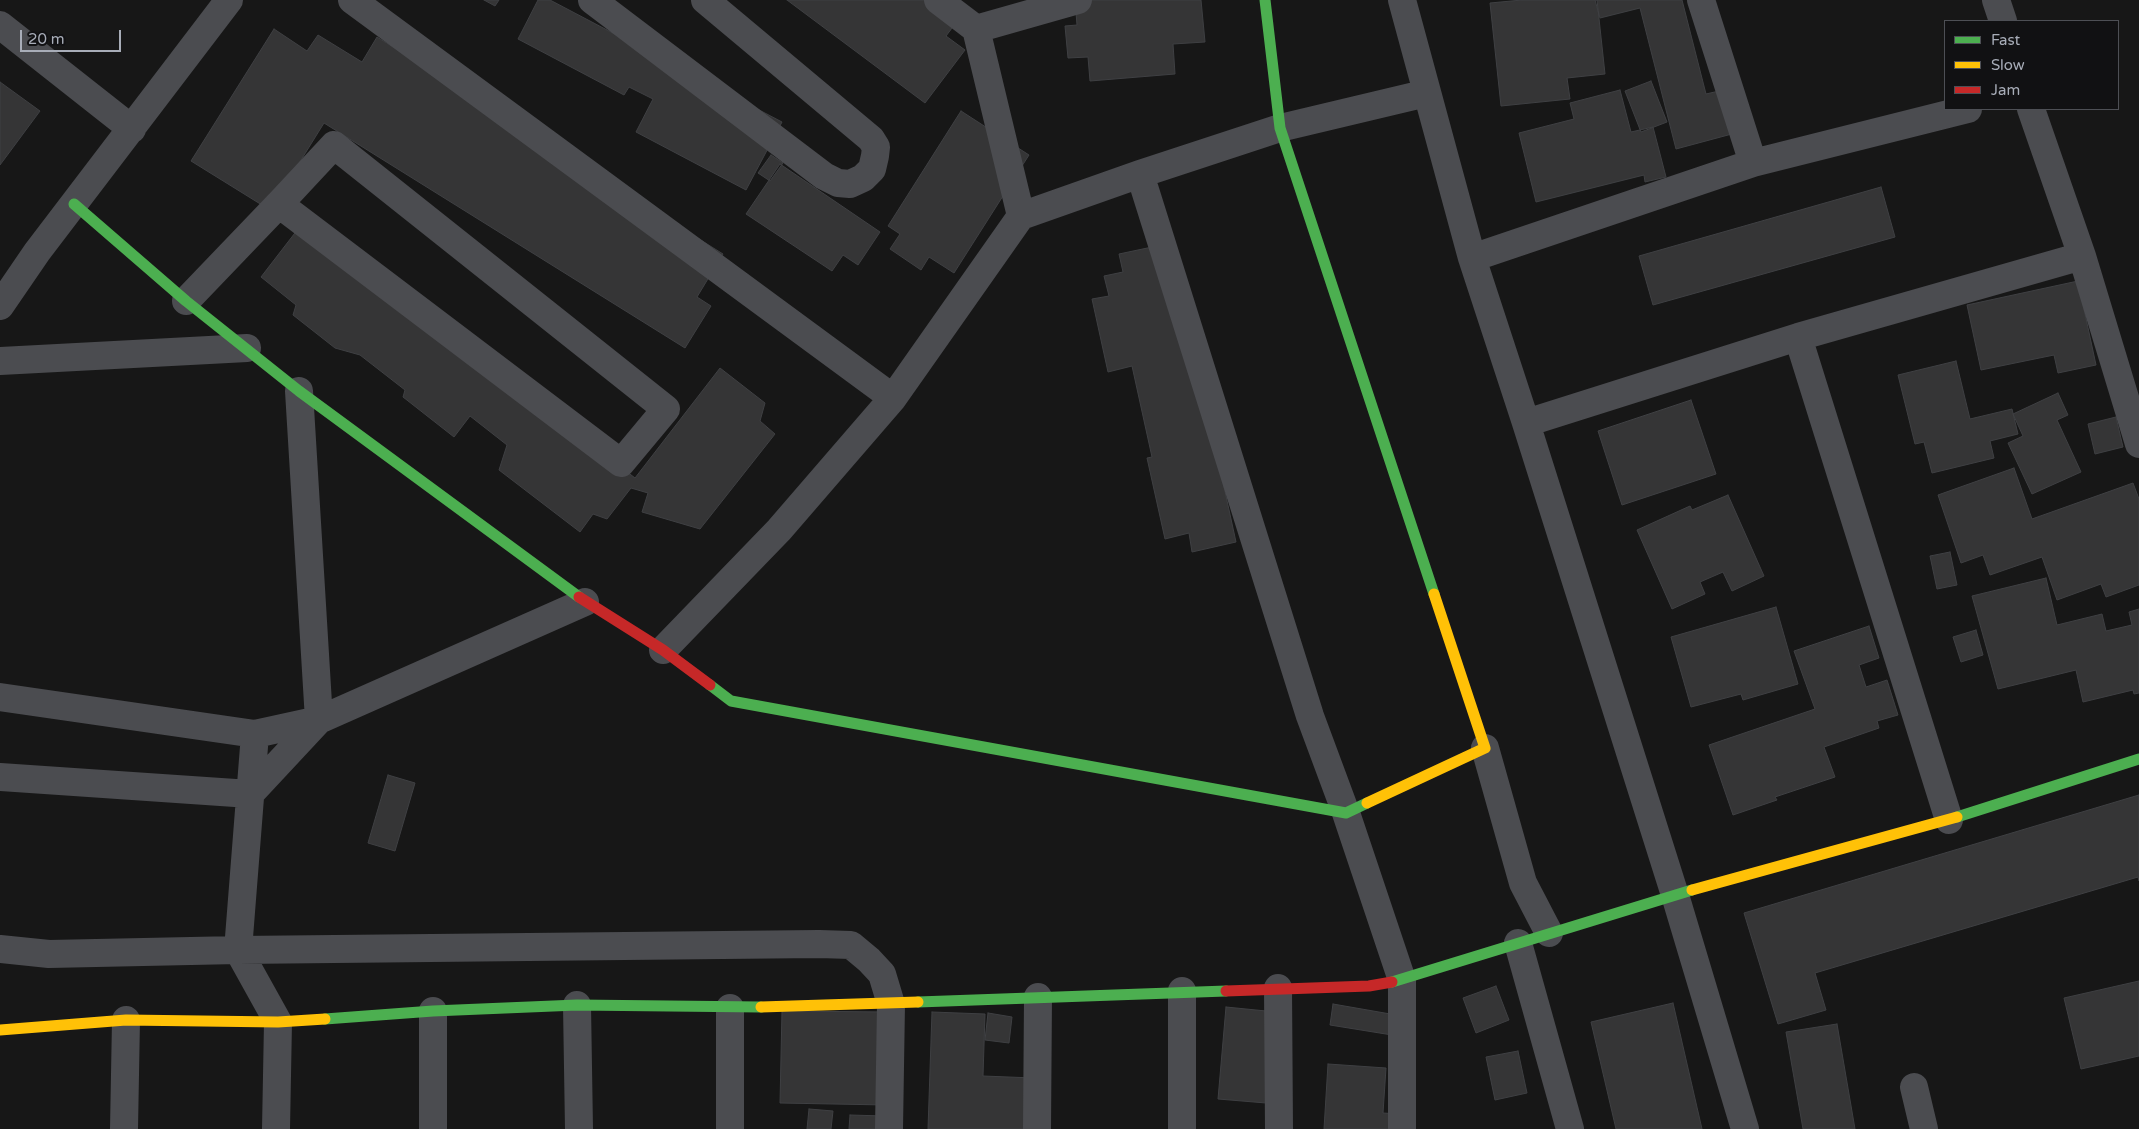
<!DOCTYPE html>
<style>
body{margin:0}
#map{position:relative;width:2139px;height:1129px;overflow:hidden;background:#171717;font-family:"Varela Round",sans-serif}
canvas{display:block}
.legend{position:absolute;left:1944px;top:20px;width:175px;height:90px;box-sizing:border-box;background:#111113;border:1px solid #4d4f55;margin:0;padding:6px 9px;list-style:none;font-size:15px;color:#a8adb8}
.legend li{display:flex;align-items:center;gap:10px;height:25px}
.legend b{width:25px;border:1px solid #4d4f55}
.scale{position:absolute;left:20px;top:30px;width:101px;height:22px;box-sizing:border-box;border:2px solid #a8adb8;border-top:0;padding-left:6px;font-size:15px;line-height:18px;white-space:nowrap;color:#a8adb8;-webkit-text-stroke:4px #111113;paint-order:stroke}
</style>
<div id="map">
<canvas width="2139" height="1129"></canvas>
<ul class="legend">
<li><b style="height:6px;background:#4caf50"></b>Fast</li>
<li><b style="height:6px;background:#ffc107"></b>Slow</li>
<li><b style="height:6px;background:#c62828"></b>Jam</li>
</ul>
<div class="scale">20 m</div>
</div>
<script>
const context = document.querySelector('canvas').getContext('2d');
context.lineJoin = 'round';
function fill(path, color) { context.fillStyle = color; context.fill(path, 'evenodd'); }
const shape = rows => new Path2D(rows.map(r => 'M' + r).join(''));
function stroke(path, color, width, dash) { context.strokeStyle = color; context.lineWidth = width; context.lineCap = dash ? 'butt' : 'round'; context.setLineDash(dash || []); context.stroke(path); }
const building = shape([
 [484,0,499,0,495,6,484,0],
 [538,0,550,0,782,122,746,190,636,132,653,99,629,87,624,95,518,39,538,0],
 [787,0,948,0,964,12,946,36,965,50,925,103,787,0],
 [1075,0,1201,0,1205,42,1173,44,1175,74,1090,81,1088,57,1068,58,1065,26,1077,25,1075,0],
 [1522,0,1597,0,1605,74,1567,78,1570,99,1501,106,1490,3,1522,0],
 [1595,0,1682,0,1706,94,1732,88,1743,131,1676,149,1640,8,1600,18,1595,0],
 [274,29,307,51,318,35,362,62,377,37,723,254,697,297,711,306,685,348,324,123,270,210,191,161,274,29],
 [1651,81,1667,122,1641,132,1625,91,1651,81],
 [0,82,40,111,0,165,0,82],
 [1620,90,1631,132,1653,127,1666,177,1645,182,1644,175,1536,202,1519,133,1574,119,1570,103,1620,90],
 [961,111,1029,155,954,273,929,257,921,270,890,249,900,234,888,226,961,111],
 [771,155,783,163,770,181,758,173,771,155],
 [780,164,880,232,858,265,843,255,832,271,746,214,780,164],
 [1881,187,1895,237,1653,305,1639,256,1881,187],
 [298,229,570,427,635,478,720,368,765,403,760,421,775,434,700,529,642,512,648,493,631,488,607,519,593,514,580,532,499,470,507,445,470,416,454,437,403,397,405,390,360,355,335,348,293,315,296,305,261,277,298,229],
 [1171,243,1236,542,1192,552,1189,533,1165,539,1147,458,1152,457,1132,366,1108,372,1092,299,1109,296,1104,276,1123,272,1119,254,1171,243],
 [2078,281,2096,365,2058,373,2054,355,1981,370,1967,305,2078,281],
 [1956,361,1970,419,2012,409,2018,434,1990,441,1994,458,1932,473,1924,442,1915,444,1898,375,1956,361],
 [2058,393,2068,415,2057,420,2081,472,2032,494,2008,443,2023,436,2013,414,2058,393],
 [1691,400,1716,474,1622,505,1598,431,1691,400],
 [2116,417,2123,447,2095,454,2088,424,2116,417],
 [2014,468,2032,519,2133,483,2139,499,2139,585,2106,597,2101,584,2057,600,2042,557,1990,575,1983,555,1961,563,1938,495,2014,468],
 [1728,495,1764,576,1732,591,1723,572,1700,582,1705,594,1672,609,1637,530,1690,506,1692,510,1728,495],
 [1950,552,1957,585,1937,589,1930,556,1950,552],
 [2046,578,2057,625,2102,614,2106,631,2132,625,2129,612,2139,609,2139,693,2134,694,2133,690,2083,702,2076,670,1998,689,1972,596,2046,578],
 [1776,607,1798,684,1743,700,1741,694,1691,707,1671,637,1776,607],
 [1869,626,1879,658,1859,665,1866,687,1887,680,1898,715,1877,721,1879,728,1824,747,1835,777,1775,797,1777,800,1733,815,1709,745,1815,709,1794,651,1869,626],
 [1976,630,1983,655,1961,662,1953,637,1976,630],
 [388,775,415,783,395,851,368,843,388,775],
 [2139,795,2139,881,2138,877,1815,973,1826,1010,1778,1024,1744,913,2139,795],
 [2139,981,2139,1056,2081,1069,2064,998,2139,981],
 [1496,986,1509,1020,1476,1033,1463,998,1496,986],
 [1673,1003,1702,1129,1616,1129,1591,1022,1673,1003],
 [1333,1004,1396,1015,1392,1035,1330,1025,1333,1004],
 [1226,1007,1286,1013,1278,1104,1218,1099,1226,1007],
 [782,1011,888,1012,886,1105,780,1103,782,1011],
 [932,1012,985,1014,983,1076,1034,1078,1037,1129,928,1129,932,1012],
 [988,1013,1012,1017,1009,1043,985,1040,988,1013],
 [1837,1024,1855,1129,1803,1129,1786,1032,1837,1024],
 [1518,1051,1527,1093,1495,1100,1486,1057,1518,1051],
 [1328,1064,1386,1068,1383,1113,1399,1114,1398,1129,1324,1129,1328,1064],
 [809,1109,833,1111,831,1129,807,1129,809,1109],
 [850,1115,884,1116,884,1129,849,1129,850,1115]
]);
const street = shape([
 [352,0,893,398],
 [592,0,824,176,838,183,850,184,863,178,872,169,875,156,876,147,871,139,705,0],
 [938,0,976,29,1021,216],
 [1402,0,1472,258,1526,423,1675,895,1745,1129],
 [1701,0,1753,163],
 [1996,0,2003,21],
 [0,25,132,129],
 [976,29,1078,0],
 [334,145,666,409,621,463,279,204,334,145],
 [1140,174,1310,716,1346,813,1402,980,1402,1129],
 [2082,256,2139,444],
 [1472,258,1753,163,1968,109],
 [186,301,279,204],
 [0,306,37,252,229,0],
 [1798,337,1949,820],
 [0,361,247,348],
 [299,391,319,720,585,602],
 [1526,423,1798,337,2082,256,2031,109],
 [663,650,779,530,893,398,1021,216,1140,174,1280,128,1427,93],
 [0,697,255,734,319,720],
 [1485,748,1523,883,1549,933],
 [0,777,250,794,319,720],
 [1518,943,1570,1129],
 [0,949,49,954,238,950,255,734],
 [1278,988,1279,1129],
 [1182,991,1182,1129],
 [577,1005,579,1129],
 [1914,1087,1924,1129],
 [124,1129,126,1020],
 [276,1129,278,1022,238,950,819,944,851,945,869,960,882,974,891,1004,889,1129],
 [433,1129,433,1011],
 [730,1129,730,1008],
 [1037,1129,1038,997]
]);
const fast = shape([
 [1265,0,1280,128,1434,594],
 [74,204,186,301,299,391,579,597],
 [710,685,731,701,1346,813,1367,803],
 [1957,817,2139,759],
 [1392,982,1692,890],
 [918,1002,1226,991],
 [325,1019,433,1011,577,1005,761,1007]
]);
const slow = shape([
 [1367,803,1485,748,1434,594],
 [1692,890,1957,817],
 [761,1007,918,1002],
 [0,1030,126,1020,278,1022,325,1019]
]);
const jam = shape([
 [579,597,663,650,710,685],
 [1226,991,1369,986,1392,982]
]);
fill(building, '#353536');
stroke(building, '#3f4043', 1);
stroke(street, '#4b4c50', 28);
stroke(fast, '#4caf50', 11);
stroke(slow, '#ffc107', 11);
stroke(jam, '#c62828', 11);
</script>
